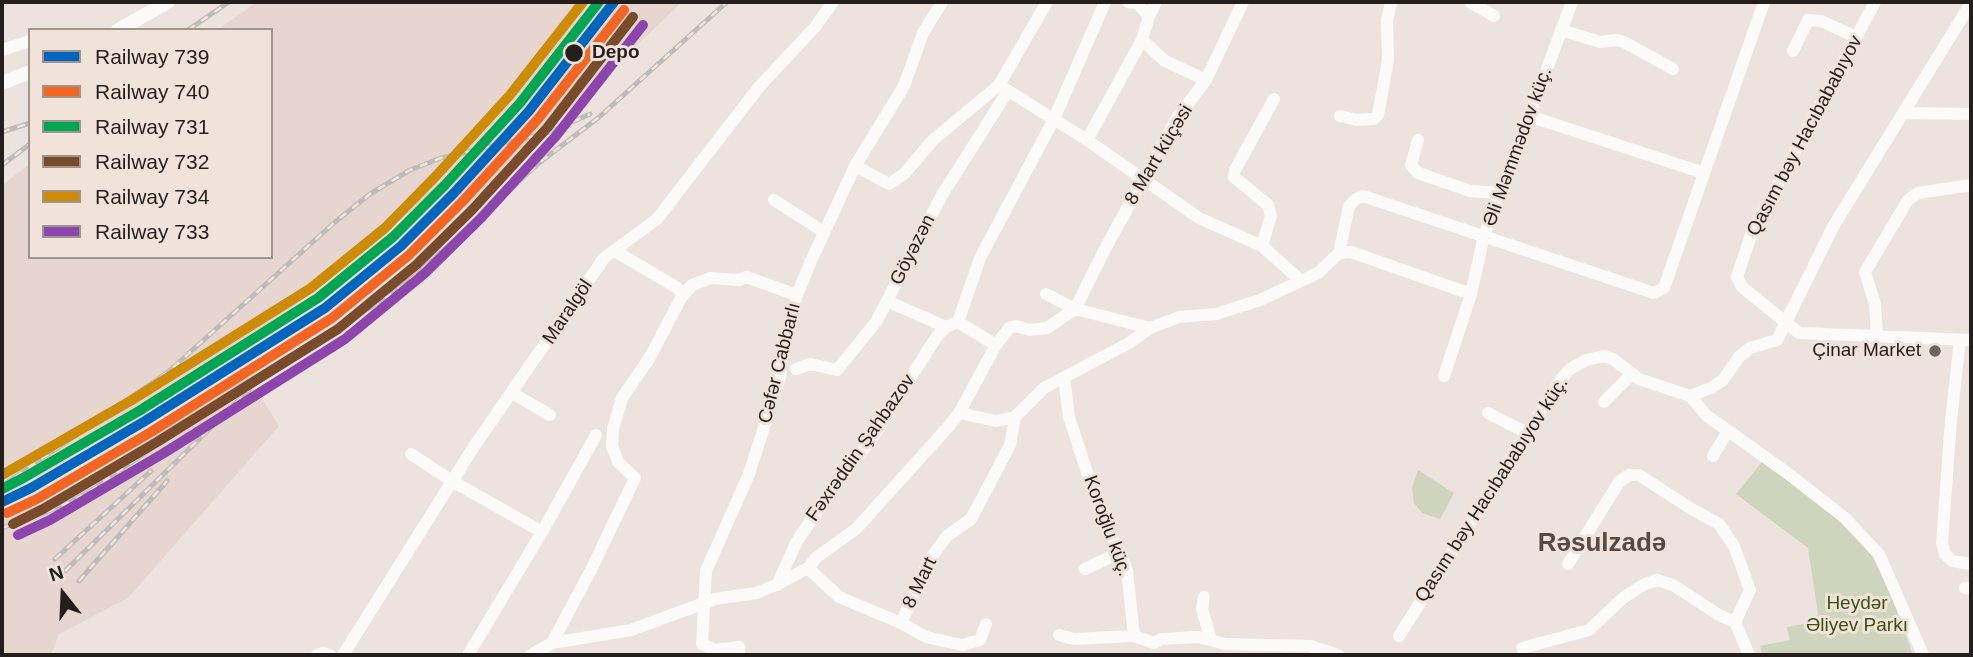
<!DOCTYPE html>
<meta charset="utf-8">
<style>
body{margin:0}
#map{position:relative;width:1973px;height:657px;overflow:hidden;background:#ece3df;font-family:Arial,sans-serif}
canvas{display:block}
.frame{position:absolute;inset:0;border:4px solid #241f1c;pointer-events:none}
.legend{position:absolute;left:28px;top:28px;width:245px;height:231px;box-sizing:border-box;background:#f1e2da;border:2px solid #9f948e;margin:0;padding:9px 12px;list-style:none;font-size:21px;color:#241f1c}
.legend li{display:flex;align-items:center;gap:14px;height:35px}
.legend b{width:35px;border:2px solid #9f948e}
.north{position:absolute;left:28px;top:559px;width:70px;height:70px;-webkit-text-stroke:5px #f1e2da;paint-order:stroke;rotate:342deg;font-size:19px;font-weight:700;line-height:28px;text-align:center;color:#241f1c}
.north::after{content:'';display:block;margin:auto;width:24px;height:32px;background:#241f1c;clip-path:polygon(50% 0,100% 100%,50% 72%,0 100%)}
</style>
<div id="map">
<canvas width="1973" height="657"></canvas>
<div class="frame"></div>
<ul class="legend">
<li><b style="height:9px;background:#0065bd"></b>Railway 739</li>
<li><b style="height:9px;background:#f26522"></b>Railway 740</li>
<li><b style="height:9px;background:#00a651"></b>Railway 731</li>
<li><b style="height:9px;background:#7a4b2a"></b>Railway 732</li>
<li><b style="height:9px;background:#cd8b06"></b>Railway 734</li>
<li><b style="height:9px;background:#8e44ad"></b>Railway 733</li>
</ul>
<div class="north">N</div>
</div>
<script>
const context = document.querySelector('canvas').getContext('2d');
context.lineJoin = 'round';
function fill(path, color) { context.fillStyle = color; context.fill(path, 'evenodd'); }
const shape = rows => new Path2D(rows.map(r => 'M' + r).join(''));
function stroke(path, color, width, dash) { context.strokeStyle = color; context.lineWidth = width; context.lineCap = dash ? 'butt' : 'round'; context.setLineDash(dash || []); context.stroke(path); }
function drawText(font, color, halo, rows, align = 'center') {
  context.font = font + ' Arial,sans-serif'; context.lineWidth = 6; context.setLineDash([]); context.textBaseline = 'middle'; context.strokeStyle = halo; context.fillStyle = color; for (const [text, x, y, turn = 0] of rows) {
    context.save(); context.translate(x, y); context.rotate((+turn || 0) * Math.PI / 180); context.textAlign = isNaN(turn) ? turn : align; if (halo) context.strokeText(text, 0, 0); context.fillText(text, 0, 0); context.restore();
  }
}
const built = shape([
 [257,2,682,2,467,207,433,193,286,313,64,462,2,497,2,185,30,164,30,257,271,257,271,30,217,30],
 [246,373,279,426,128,598,59,634,51,655,2,655,2,520,66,494,92,480,160,428]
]);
const green = shape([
 [1762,462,1832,513,1872,556,1891,594,1913,655,1762,655,1760,646,1790,640,1787,627,1809,623,1818,614,1808,548,1736,494],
 [1418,470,1454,493,1440,519,1422,513,1414,503,1412,488]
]);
const minor = shape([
 [1128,2,1137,3,1149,16],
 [1470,2,1494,16],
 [1875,2,1752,232,1737,277,1742,287,1799,333,1971,340],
 [1561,30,1600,42,1617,40,1624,42,1673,69],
 [1142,40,1165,61,1206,80],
 [2,50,30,41],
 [1793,51,1808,20,1821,21,1856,37],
 [999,85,1087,140,1199,218,1262,246,1301,281],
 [1904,113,1971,114],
 [1340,116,1357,120,1374,119,1378,115,1388,60,1387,21,1391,2],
 [1529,116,1704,173],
 [1087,140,1142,40,1149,16,1156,2],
 [1418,140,1411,165,1418,173,1470,191,1500,193],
 [855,166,889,184,904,174,933,140,999,85,1047,2],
 [774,200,824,232],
 [1262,246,1271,216,1268,205,1234,177,1235,170,1274,99],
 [1339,253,1349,206,1356,199,1363,196,1654,293,1664,288,1764,2],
 [1046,294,1075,309,1150,328],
 [681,298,692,285,711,278,739,280,746,277,797,295],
 [887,301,946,327],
 [1877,336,1875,304,1865,272,1908,200,1918,193,1971,185],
 [1960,340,1951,420,1942,543,1945,554,1952,561,1971,564],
 [996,345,1009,328,1016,326,1030,330,1047,328,1075,309,1106,247,1177,118,1206,80,1243,2],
 [796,369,810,364,837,370,876,322,942,195,1008,91],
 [1444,376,1471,294,1484,236,1572,2],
 [1064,378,1069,417,1097,503,1127,570,1134,636,1154,643,1161,639,1198,637,1225,644,1311,646,1338,655],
 [512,393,550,415],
 [1690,396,1711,388,1723,380,1739,357,1750,348,1777,340,1834,225,1971,3],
 [1604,402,1632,374],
 [959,413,996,421,1015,417,1044,388,1129,343,1150,328,1179,317,1216,314,1260,300,1318,273,1339,253,1351,252,1471,294],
 [1488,413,1527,433],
 [411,454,452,481,542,532],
 [1713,456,1728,431],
 [1568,564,1619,482,1629,475,1639,475,1690,508,1719,524,1734,546,1750,590,1735,622],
 [808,568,839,597,901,623,928,562,947,536,971,519,1010,445,1015,417],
 [1085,569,1121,552],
 [777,585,797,541,838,481,869,443,937,336,946,327,958,322],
 [1965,588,1971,589],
 [1204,597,1202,609,1211,640],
 [1735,622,1749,655],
 [901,623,926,637,962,645,980,640,986,624],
 [1059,635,1074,639,1134,636],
 [1399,636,1562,378,1570,369,1586,360,1604,356,1613,359,1639,379,1690,396,1706,415,1786,472,1845,518,1879,554,1923,655],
 [552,643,592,568,635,478,618,462,612,446,613,429,622,398,650,357,681,298,682,293,676,287,615,251],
 [1522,648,1589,630,1623,598,1643,585,1657,580,1673,585,1719,615,1735,622],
 [317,655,323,653,330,655],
 [343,655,473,448,604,258,657,219,759,87,815,27,833,2],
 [468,655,542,532,596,435],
 [531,655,552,643,631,630,715,599,756,593,776,585,808,568,817,557,856,529,949,426,959,413,996,345,958,322,980,258,1054,119,1105,2],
 [739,655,739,647,715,650,702,644,706,571,749,474,780,377,784,344,797,295,811,261,855,166,904,86,923,33,942,2]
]);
const major = shape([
 [118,30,168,2],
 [2,83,30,72]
]);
const rail = shape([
 [188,30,229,2],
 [2,132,30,123],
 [2,165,30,144],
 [2,486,168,372,335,222,370,194,410,170,441,158,547,133,590,114],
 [2,528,57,508,89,492,238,388,395,292,415,276,539,163,598,118,727,2],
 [55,559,151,471],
 [65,571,249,390],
 [79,581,167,481]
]);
const rail1 = shape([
 [2,502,31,488,145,421,325,308,401,246,454,193,529,111,614,2]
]);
const rail2 = shape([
 [7,513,37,499,151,432,332,318,409,255,463,201,538,119,624,10]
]);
const rail3 = shape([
 [2,489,25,477,139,411,318,298,393,237,445,185,520,103,599,2]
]);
const rail4 = shape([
 [13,524,43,509,157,442,338,329,416,265,472,210,547,128,633,17]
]);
const rail5 = shape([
 [2,475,132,400,311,288,385,228,436,176,510,95,583,2]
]);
const rail6 = shape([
 [18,535,50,520,164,453,345,339,424,274,481,218,556,136,643,25]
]);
const markers = [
 [574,53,10,"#241f1c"],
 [1935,351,7,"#6a6460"]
];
const stopNames = [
 ["Depo",592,53]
];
const streetNames = [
 ["Qasım bəy Hacıbababıyov",1805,136,-62],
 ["Əli Məmmədov küç.",1518,147,-70],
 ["8 Mart küçəsi",1159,155,-59],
 ["Göyəzən",913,250,-63],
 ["Maralgöl",568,312,-56],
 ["Cəfər Cabbarlı",780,363,-76],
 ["Fəxrəddin Şahbazov",861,448,-55],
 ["Qasım bəy Hacıbababıyov küç.",1492,490,-57],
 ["Koroğlu küç.",1107,526,70],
 ["8 Mart",920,583,-64]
];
const poiNames = [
 ["Çinar Market",1921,351]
];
const parkNames = [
 ["Heydər",1857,604],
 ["Əliyev Parkı",1857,626]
];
const districtNames = [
 ["Rəsulzadə",1602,544]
];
fill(built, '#e6d6cf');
fill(green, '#cfd4bc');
stroke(minor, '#fcfbfa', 12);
stroke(major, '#fcfbfa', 14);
stroke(rail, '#bebcba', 5);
stroke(rail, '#f1e2da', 2.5, [8]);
stroke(rail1, '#0065bd', 10);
stroke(rail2, '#f26522', 10);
stroke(rail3, '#00a651', 10);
stroke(rail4, '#7a4b2a', 10);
stroke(rail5, '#cd8b06', 10);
stroke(rail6, '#8e44ad', 10);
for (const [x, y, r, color] of markers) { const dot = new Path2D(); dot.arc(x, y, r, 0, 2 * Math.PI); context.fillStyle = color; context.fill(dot); stroke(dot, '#f1e2da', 2.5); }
drawText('bold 19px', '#241f1c', '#f1e2da', stopNames, 'left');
drawText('19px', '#241f1c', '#f1e2da', streetNames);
drawText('19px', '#241f1c', '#f1e2da', poiNames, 'right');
drawText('19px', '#3c5110', '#f1e2da', parkNames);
drawText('bold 26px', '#574a44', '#f1e2da', districtNames);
</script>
